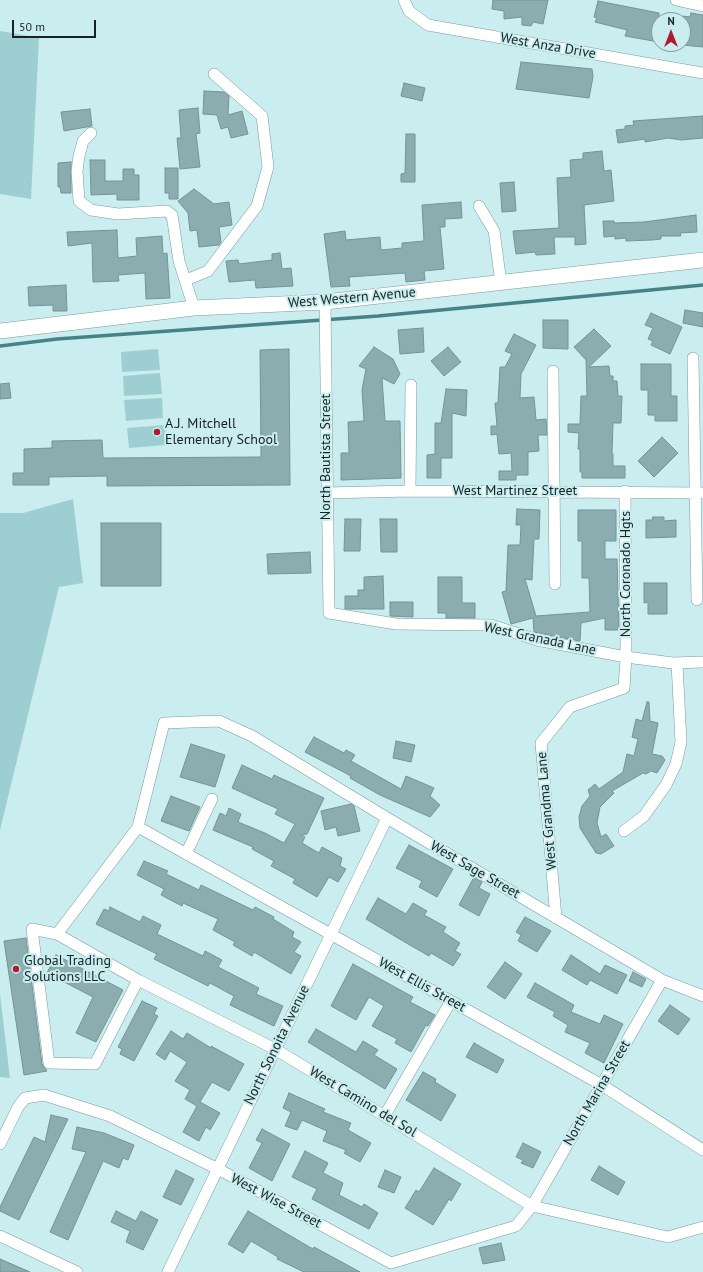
<!DOCTYPE html>
<style>
body{margin:0}
#map{position:relative;width:703px;height:1272px;overflow:hidden;background:#caedef;font-family:"PT Sans",sans-serif}
canvas{display:block}
.north{position:absolute;left:651px;top:12px;width:40px;height:40px;box-sizing:border-box;background:#caedef;border:1px solid #829c9e;border-radius:50%;rotate:0deg;font-size:11px;font-weight:700;line-height:16px;text-align:center;color:#162324}
.north::after{content:'';display:block;margin:auto;width:14px;height:18px;background:#ae1a2e;clip-path:polygon(50% 0,100% 100%,50% 72%,0 100%)}
.scale{position:absolute;left:12px;top:20px;width:84px;height:18px;box-sizing:border-box;border:2px solid #162324;border-top:0;padding-left:5px;font-size:12px;line-height:14px;white-space:nowrap;color:#162324;-webkit-text-stroke:3px #caedef;paint-order:stroke}
</style>
<div id="map">
<canvas width="703" height="1272"></canvas>
<div class="north">N</div>
<div class="scale">50 m</div>
</div>
<script>
const context = document.querySelector('canvas').getContext('2d');
context.lineJoin = 'round';
function fill(path, color) { context.fillStyle = color; context.fill(path, 'evenodd'); }
const shape = rows => new Path2D(rows.map(r => 'M' + r).join(''));
function stroke(path, color, width, dash) { context.strokeStyle = color; context.lineWidth = width; context.lineCap = dash ? 'butt' : 'round'; context.setLineDash(dash || []); context.stroke(path); }
function drawText(font, color, halo, rows, align = 'center') {
  context.font = font + ' "PT Sans",sans-serif'; context.lineWidth = 4; context.setLineDash([]); context.textBaseline = 'middle'; context.strokeStyle = halo; context.fillStyle = color; for (const [text, x, y, turn = 0] of rows) {
    context.save(); context.translate(x, y); context.rotate((+turn || 0) * Math.PI / 180); context.textAlign = isNaN(turn) ? turn : align; if (halo) context.strokeText(text, 0, 0); context.fillText(text, 0, 0); context.restore();
  }
}
const green = shape([
 [0,31,39,38,31,199,0,194],
 [158,349,160,370,122,372,121,352],
 [160,373,162,394,124,396,123,376],
 [162,398,163,418,126,421,124,400],
 [165,425,166,445,129,448,127,428],
 [73,499,83,583,59,587,0,830,0,513,23,513],
 [0,994,10,1078,0,1077]
]);
const stream = shape([
 [0,346,57,339,378,316,703,285]
]);
const building = shape([
 [493,0,548,0,543,24,533,22,531,26,522,25,522,17,504,19,504,11,492,9,493,0],
 [598,1,659,13,659,42,625,36,627,30,595,22,597,18,594,17,598,1],
 [691,13,703,15,703,47,683,45,683,16,690,17,691,13],
 [521,62,592,69,593,77,589,98,516,89,521,62],
 [404,83,425,88,422,101,401,96,404,83],
 [204,91,224,92,229,96,228,115,242,111,248,134,231,138,228,127,221,129,217,115,203,114,204,91],
 [198,108,200,133,196,134,200,167,180,169,177,138,181,138,179,110,198,108],
 [90,109,92,126,64,131,61,112,90,109],
 [703,116,703,138,681,140,668,138,645,142,645,139,618,143,616,130,625,129,625,126,634,125,633,121,703,116],
 [406,134,415,134,415,182,401,182,401,174,405,173,406,134],
 [602,151,604,171,611,170,614,201,584,205,586,244,575,245,575,237,554,237,555,254,536,255,535,252,516,254,513,231,559,228,557,178,571,177,570,160,583,159,583,153,602,151],
 [90,160,105,160,105,181,123,181,123,169,134,169,134,175,139,175,139,200,117,200,117,194,91,195,90,160],
 [71,162,71,193,61,193,60,187,58,187,58,163,71,162],
 [165,168,178,168,178,199,169,199,169,193,165,193,165,168],
 [514,182,516,211,502,212,500,183,514,182],
 [194,189,214,204,229,202,232,225,219,227,221,242,219,245,199,247,197,230,190,231,188,213,178,201,194,189],
 [461,202,462,218,445,219,445,227,440,227,444,269,424,271,425,280,406,282,405,273,349,277,350,286,331,287,324,234,345,231,346,240,380,237,381,250,402,248,402,243,424,241,422,205,461,202],
 [696,215,697,232,680,233,681,236,661,236,661,239,652,240,626,241,626,238,615,239,615,236,604,237,603,221,614,221,614,223,644,222,696,215],
 [117,230,118,258,137,256,136,238,162,236,163,254,167,253,170,298,146,299,145,273,118,275,119,281,93,282,92,243,68,246,67,232,117,230],
 [280,253,282,269,291,268,293,286,256,288,255,280,229,282,226,261,238,260,239,264,272,260,272,254,280,253],
 [66,285,67,311,53,311,53,305,29,306,28,287,66,285],
 [685,310,703,313,703,327,683,323,685,310],
 [651,313,682,327,670,354,651,345,653,341,648,339,653,328,645,325,651,313],
 [543,320,568,320,568,349,543,348,543,320],
 [423,328,424,352,400,354,398,330,423,328],
 [594,329,611,346,589,367,609,366,610,376,613,376,613,381,617,381,618,396,622,396,621,423,613,423,612,454,613,454,613,466,625,466,625,478,582,478,582,472,580,472,580,449,578,449,579,433,568,432,568,424,580,424,581,396,587,396,586,360,574,347,594,329],
 [514,334,536,345,521,374,520,398,534,397,536,420,546,419,547,435,538,435,539,451,528,452,528,475,516,475,516,480,499,480,499,471,512,471,511,453,499,454,497,434,491,435,491,426,497,426,495,403,498,403,500,367,505,367,512,354,505,351,514,334],
 [374,347,393,359,400,374,394,384,382,378,385,421,400,421,401,478,341,480,341,453,349,453,348,422,364,421,362,390,366,369,359,366,374,347],
 [448,347,461,362,444,376,431,361,448,347],
 [289,349,290,485,107,486,107,476,49,477,49,485,13,485,13,473,24,473,24,449,52,448,52,441,102,440,103,458,261,457,260,350,289,349],
 [641,364,671,364,671,396,677,396,677,421,655,421,655,415,648,415,648,390,641,390,641,364],
 [9,383,11,398,0,399,0,384,9,383],
 [446,389,467,390,466,416,452,413,452,458,441,458,441,478,427,478,427,455,435,454,435,423,441,423,446,389],
 [662,437,678,453,654,477,638,461,662,437],
 [517,509,540,510,539,539,534,539,532,580,525,579,536,616,590,612,589,578,582,578,582,541,578,541,578,510,616,510,616,541,605,541,605,559,617,559,619,630,605,630,605,618,581,623,580,641,534,632,533,618,511,624,502,592,506,591,508,545,520,545,521,525,516,525,517,509],
 [653,517,664,517,664,521,676,520,676,537,646,538,646,520,652,520,653,517],
 [345,519,361,519,360,551,344,551,345,519],
 [380,519,397,519,397,552,381,552,380,519],
 [101,523,161,523,161,586,101,586,101,523],
 [310,552,311,573,268,574,267,554,310,552],
 [383,576,384,609,345,609,345,596,358,596,358,590,364,590,364,577,383,576],
 [438,577,462,577,462,603,475,603,475,618,446,618,446,613,438,613,438,577],
 [644,583,667,583,667,614,648,614,648,602,644,603,644,583],
 [390,602,413,602,413,617,390,616,390,602],
 [647,702,649,702,650,721,658,723,652,754,662,756,665,760,657,773,651,771,646,774,643,773,612,791,614,793,600,807,597,823,601,837,606,834,614,846,601,854,596,853,580,828,579,817,582,806,590,796,588,790,595,784,599,789,623,772,627,754,634,756,638,739,632,737,636,719,642,721,647,702],
 [314,737,344,753,346,750,355,755,351,761,401,789,406,776,434,788,430,796,440,805,430,817,380,795,350,778,351,776,305,752,314,737],
 [396,741,415,745,411,762,393,758,396,741],
 [191,744,225,755,215,787,180,777,191,744],
 [242,765,272,779,274,775,324,798,307,834,301,835,305,837,302,843,319,853,322,847,342,858,340,866,346,869,338,882,329,877,317,897,293,883,295,879,271,866,274,861,252,849,253,847,213,830,220,813,226,816,229,808,241,814,238,822,265,833,284,843,295,824,275,814,278,809,232,788,242,765],
 [171,796,200,807,189,831,161,821,171,796],
 [351,804,354,806,360,831,338,836,336,827,325,830,321,811,351,804],
 [409,845,453,869,437,897,419,887,422,881,396,868,409,845],
 [144,861,168,871,166,874,199,890,201,885,253,910,255,907,274,917,273,919,294,932,292,937,301,942,294,952,301,956,291,974,254,952,252,956,233,945,235,942,213,930,218,919,183,903,182,906,161,895,164,889,137,875,144,861],
 [474,877,482,882,479,888,490,894,479,916,459,905,474,877],
 [378,898,406,914,413,903,427,911,424,915,446,927,443,932,460,943,455,951,461,954,453,966,431,953,429,956,408,944,366,919,378,898],
 [110,907,140,922,143,916,161,925,157,934,203,956,205,951,222,960,218,967,259,988,256,994,283,1006,274,1026,230,1005,234,996,210,983,208,986,154,959,157,954,96,924,104,909,109,911,110,907],
 [525,917,551,931,537,952,518,941,521,935,516,932,525,917],
 [26,938,42,1064,47,1071,24,1075,4,941,26,938],
 [56,955,123,990,96,1042,76,1033,93,997,47,973,56,955],
 [571,955,600,974,605,965,627,975,617,994,590,980,587,985,562,970,571,955],
 [505,962,522,974,505,999,487,987,505,962],
 [353,964,413,997,410,1002,435,1015,428,1026,426,1025,411,1052,395,1043,397,1039,372,1026,384,1006,369,997,356,1020,331,1006,353,964],
 [633,972,646,979,642,987,629,981,633,972],
 [535,983,574,1005,571,1012,600,1024,604,1015,623,1024,604,1063,585,1053,590,1043,565,1032,568,1025,553,1016,555,1012,527,997,535,983],
 [142,1001,157,1008,154,1014,158,1016,134,1061,120,1054,122,1049,118,1047,142,1001],
 [670,1005,690,1019,678,1035,658,1021,670,1005],
 [316,1029,356,1052,363,1041,378,1050,374,1055,397,1069,385,1089,308,1042,316,1029],
 [171,1031,183,1039,187,1033,211,1048,211,1046,244,1064,229,1091,212,1082,200,1102,220,1113,210,1130,206,1127,199,1141,183,1132,197,1106,185,1099,190,1090,175,1081,187,1062,170,1051,165,1060,156,1054,171,1031],
 [474,1043,504,1060,497,1073,466,1057,474,1043],
 [423,1072,436,1079,435,1082,456,1095,441,1121,406,1100,423,1072],
 [289,1093,325,1109,323,1112,351,1123,348,1130,371,1143,360,1162,344,1153,346,1150,323,1141,327,1131,302,1120,297,1130,285,1126,291,1112,283,1108,289,1093],
 [51,1115,68,1119,19,1220,0,1211,0,1207,34,1137,45,1142,51,1115],
 [77,1127,104,1133,134,1145,128,1160,123,1158,119,1168,103,1161,68,1240,50,1232,86,1152,72,1149,77,1127],
 [262,1129,290,1144,272,1181,249,1168,262,1143,256,1140,262,1129],
 [523,1143,541,1152,533,1168,521,1163,523,1160,516,1157,523,1143],
 [305,1151,328,1163,323,1173,343,1183,339,1195,362,1207,364,1204,378,1213,369,1229,312,1199,317,1189,292,1177,305,1151],
 [599,1166,625,1182,618,1195,591,1180,599,1166],
 [434,1168,461,1184,451,1201,449,1199,433,1225,405,1208,416,1190,419,1192,434,1168],
 [176,1170,194,1179,181,1205,163,1197,176,1170],
 [385,1170,401,1177,394,1193,378,1187,385,1170],
 [116,1211,136,1221,141,1211,158,1220,143,1250,126,1242,130,1231,111,1222,116,1211],
 [248,1211,313,1249,314,1247,360,1272,304,1272,277,1259,278,1257,251,1241,243,1253,228,1244,248,1211],
 [501,1243,505,1260,483,1264,479,1248,501,1243],
 [0,1259,30,1272,0,1272,0,1259]
]);
const street = shape([
 [404,0,409,11,428,25,703,73],
 [676,0,703,6],
 [91,133,83,141,79,156,77,171,79,201,91,210,118,214,167,211,172,215,179,261,194,308],
 [479,206,494,231,501,283],
 [186,280,208,271,257,206,268,167,262,116,214,74],
 [325,302,329,613,396,624,491,625,537,640,626,657,673,663,703,662],
 [693,358,697,600],
 [553,371,555,584],
 [410,491,411,385],
 [326,493,410,491,703,493],
 [138,827,602,1085,703,1150],
 [624,831,644,816,666,785,676,764,681,742,677,663],
 [186,854,212,799],
 [556,918,541,743,570,707,624,688,626,657,625,491],
 [57,934,138,827,164,723,219,721,252,736,387,818,662,980,703,996],
 [138,980,95,1064,49,1063,32,929,57,934,138,980,275,1049,532,1206,668,1237,703,1227],
 [385,1115,451,1001],
 [0,1144,18,1107,25,1098,44,1095,110,1116,218,1169,391,1263,516,1226,532,1206,662,980],
 [0,1236,77,1272],
 [168,1272,387,818]
]);
const secondary = shape([
 [0,331,194,308,325,302,703,260]
]);
const markers = [
 [157,432,4,"#ae1a2e"],
 [16,969,4,"#ae1a2e"]
];
const streetNames = [
 ["West Anza Drive",548,46,10],
 ["West Western Avenue",352,298,-5],
 ["North Bautista Street",326,457,-90],
 ["West Martinez Street",515,491],
 ["North Coronado Hgts",626,574,-90],
 ["West Granada Lane",540,639,12],
 ["West Grandma Lane",547,811,-95],
 ["West Sage Street",475,870,30],
 ["West Ellis Street",422,985,29],
 ["North Sonoita Avenue",277,1045,-64],
 ["North Marina Street",597,1093,-60],
 ["West Camino del Sol",363,1102,31],
 ["West Wise Street",276,1201,28]
];
const poiNames = [
 ["A.J. Mitchell",165,424],
 ["Elementary School",165,440],
 ["Global Trading",24,961],
 ["Solutions LLC",24,977]
];
fill(green, '#9dcfd2');
stroke(stream, '#468387', 3.5);
fill(building, '#8cadaf');
stroke(building, '#749496', 1);
stroke(street, '#7b9b9d', 12);
stroke(secondary, '#7b9b9d', 16);
stroke(street, '#fff', 11);
stroke(secondary, '#fff', 15);
for (const [x, y, r, color] of markers) { const dot = new Path2D(); dot.arc(x, y, r, 0, 2 * Math.PI); context.fillStyle = color; context.fill(dot); stroke(dot, '#caedef', 1.5); }
drawText('14px', '#162324', '#caedef', streetNames);
drawText('14px', '#162324', '#caedef', poiNames, 'left');
</script>
